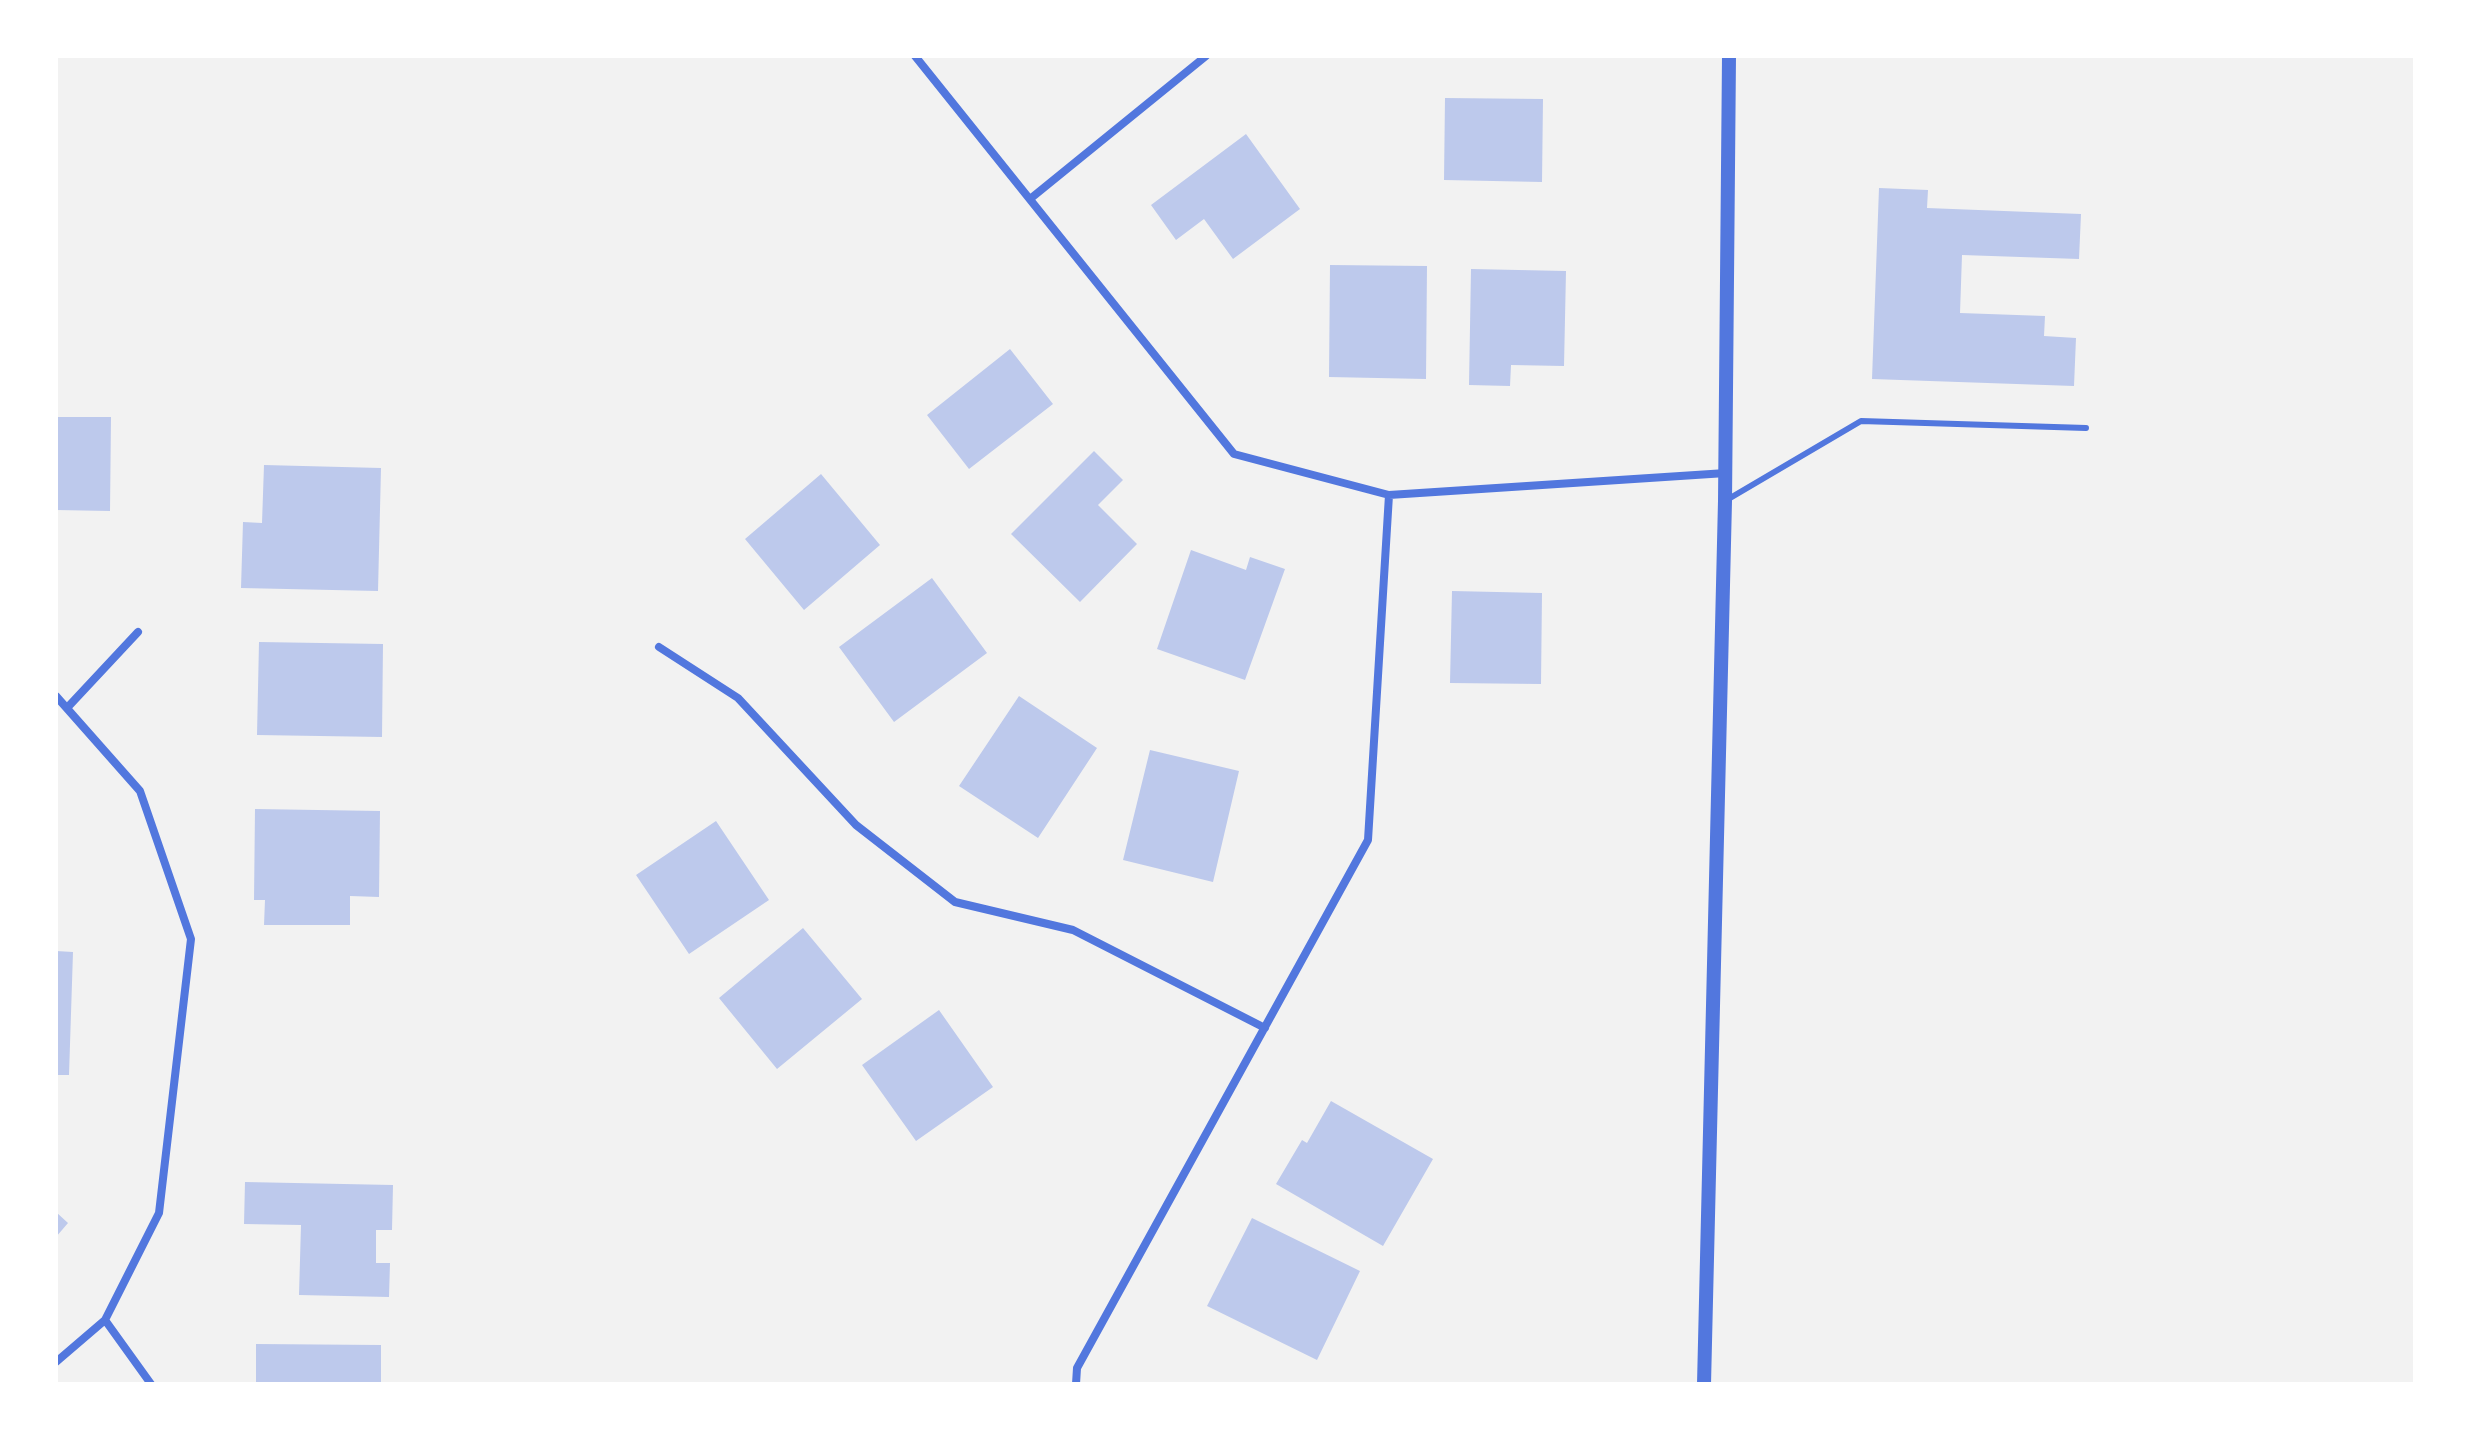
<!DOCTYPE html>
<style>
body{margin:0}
#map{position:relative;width:2471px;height:1440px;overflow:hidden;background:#f2f2f2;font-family:"Open Sans",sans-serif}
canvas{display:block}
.frame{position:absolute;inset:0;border:58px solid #fff;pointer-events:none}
</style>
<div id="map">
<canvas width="2471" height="1440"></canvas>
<div class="frame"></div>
</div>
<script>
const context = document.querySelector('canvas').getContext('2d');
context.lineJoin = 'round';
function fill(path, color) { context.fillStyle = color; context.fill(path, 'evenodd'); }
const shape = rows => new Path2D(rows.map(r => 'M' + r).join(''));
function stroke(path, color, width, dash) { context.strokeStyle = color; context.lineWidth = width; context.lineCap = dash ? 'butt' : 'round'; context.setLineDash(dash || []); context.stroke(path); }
const building = shape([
 [1445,98,1543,99,1542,182,1444,180],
 [1246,134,1300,209,1233,259,1204,219,1176,240,1151,205],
 [1879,188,1928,190,1927,208,2081,214,2079,259,1962,255,1960,313,2045,316,2044,336,2076,338,2074,386,1872,379],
 [1330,265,1427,266,1426,379,1329,377],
 [1471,269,1566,271,1564,366,1511,365,1510,386,1469,385],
 [1010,349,1053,404,969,469,927,415],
 [56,417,111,417,110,511,56,510],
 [1094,451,1123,480,1098,505,1137,544,1080,602,1011,534],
 [264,465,381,468,378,591,241,588,243,522,262,523],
 [821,474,880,545,804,610,745,539],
 [1191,550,1246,570,1250,557,1285,569,1245,680,1157,649],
 [932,578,987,653,894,722,839,647],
 [1452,591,1542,593,1541,684,1450,683],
 [259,642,383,644,382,737,257,735],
 [1019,696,1097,748,1038,838,959,786],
 [1150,750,1239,771,1213,882,1123,860],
 [255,809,380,811,379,897,350,896,350,925,264,925,265,900,254,900],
 [716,821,769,900,689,954,636,875],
 [803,928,862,999,777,1069,719,998],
 [56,951,73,952,69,1075,56,1075],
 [939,1010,993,1087,916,1141,862,1065],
 [1331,1101,1433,1159,1383,1246,1276,1184,1302,1140,1307,1143],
 [245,1182,393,1185,392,1230,376,1230,376,1263,390,1263,389,1297,299,1295,301,1225,244,1224],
 [56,1212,68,1223,56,1237],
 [1252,1218,1360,1271,1317,1360,1207,1306],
 [256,1344,381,1345,381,1384,256,1384]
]);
const service = shape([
 [1725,501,1861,421,2086,428]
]);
const minor = shape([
 [915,56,1234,454,1389,495,1726,473],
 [1030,199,1206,56],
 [659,647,738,698,856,825,955,902,1073,930,1265,1028],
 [56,696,140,791,191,939,159,1213,105,1320,56,1362],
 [67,708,138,632],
 [105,1320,151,1384],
 [1076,1384,1077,1368,1368,840,1389,495]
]);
const tertiary = shape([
 [1704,1384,1725,501,1729,56]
]);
fill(building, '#bdc9ec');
stroke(service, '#5277de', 6);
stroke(minor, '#5277de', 8);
stroke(tertiary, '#5277de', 14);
</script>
